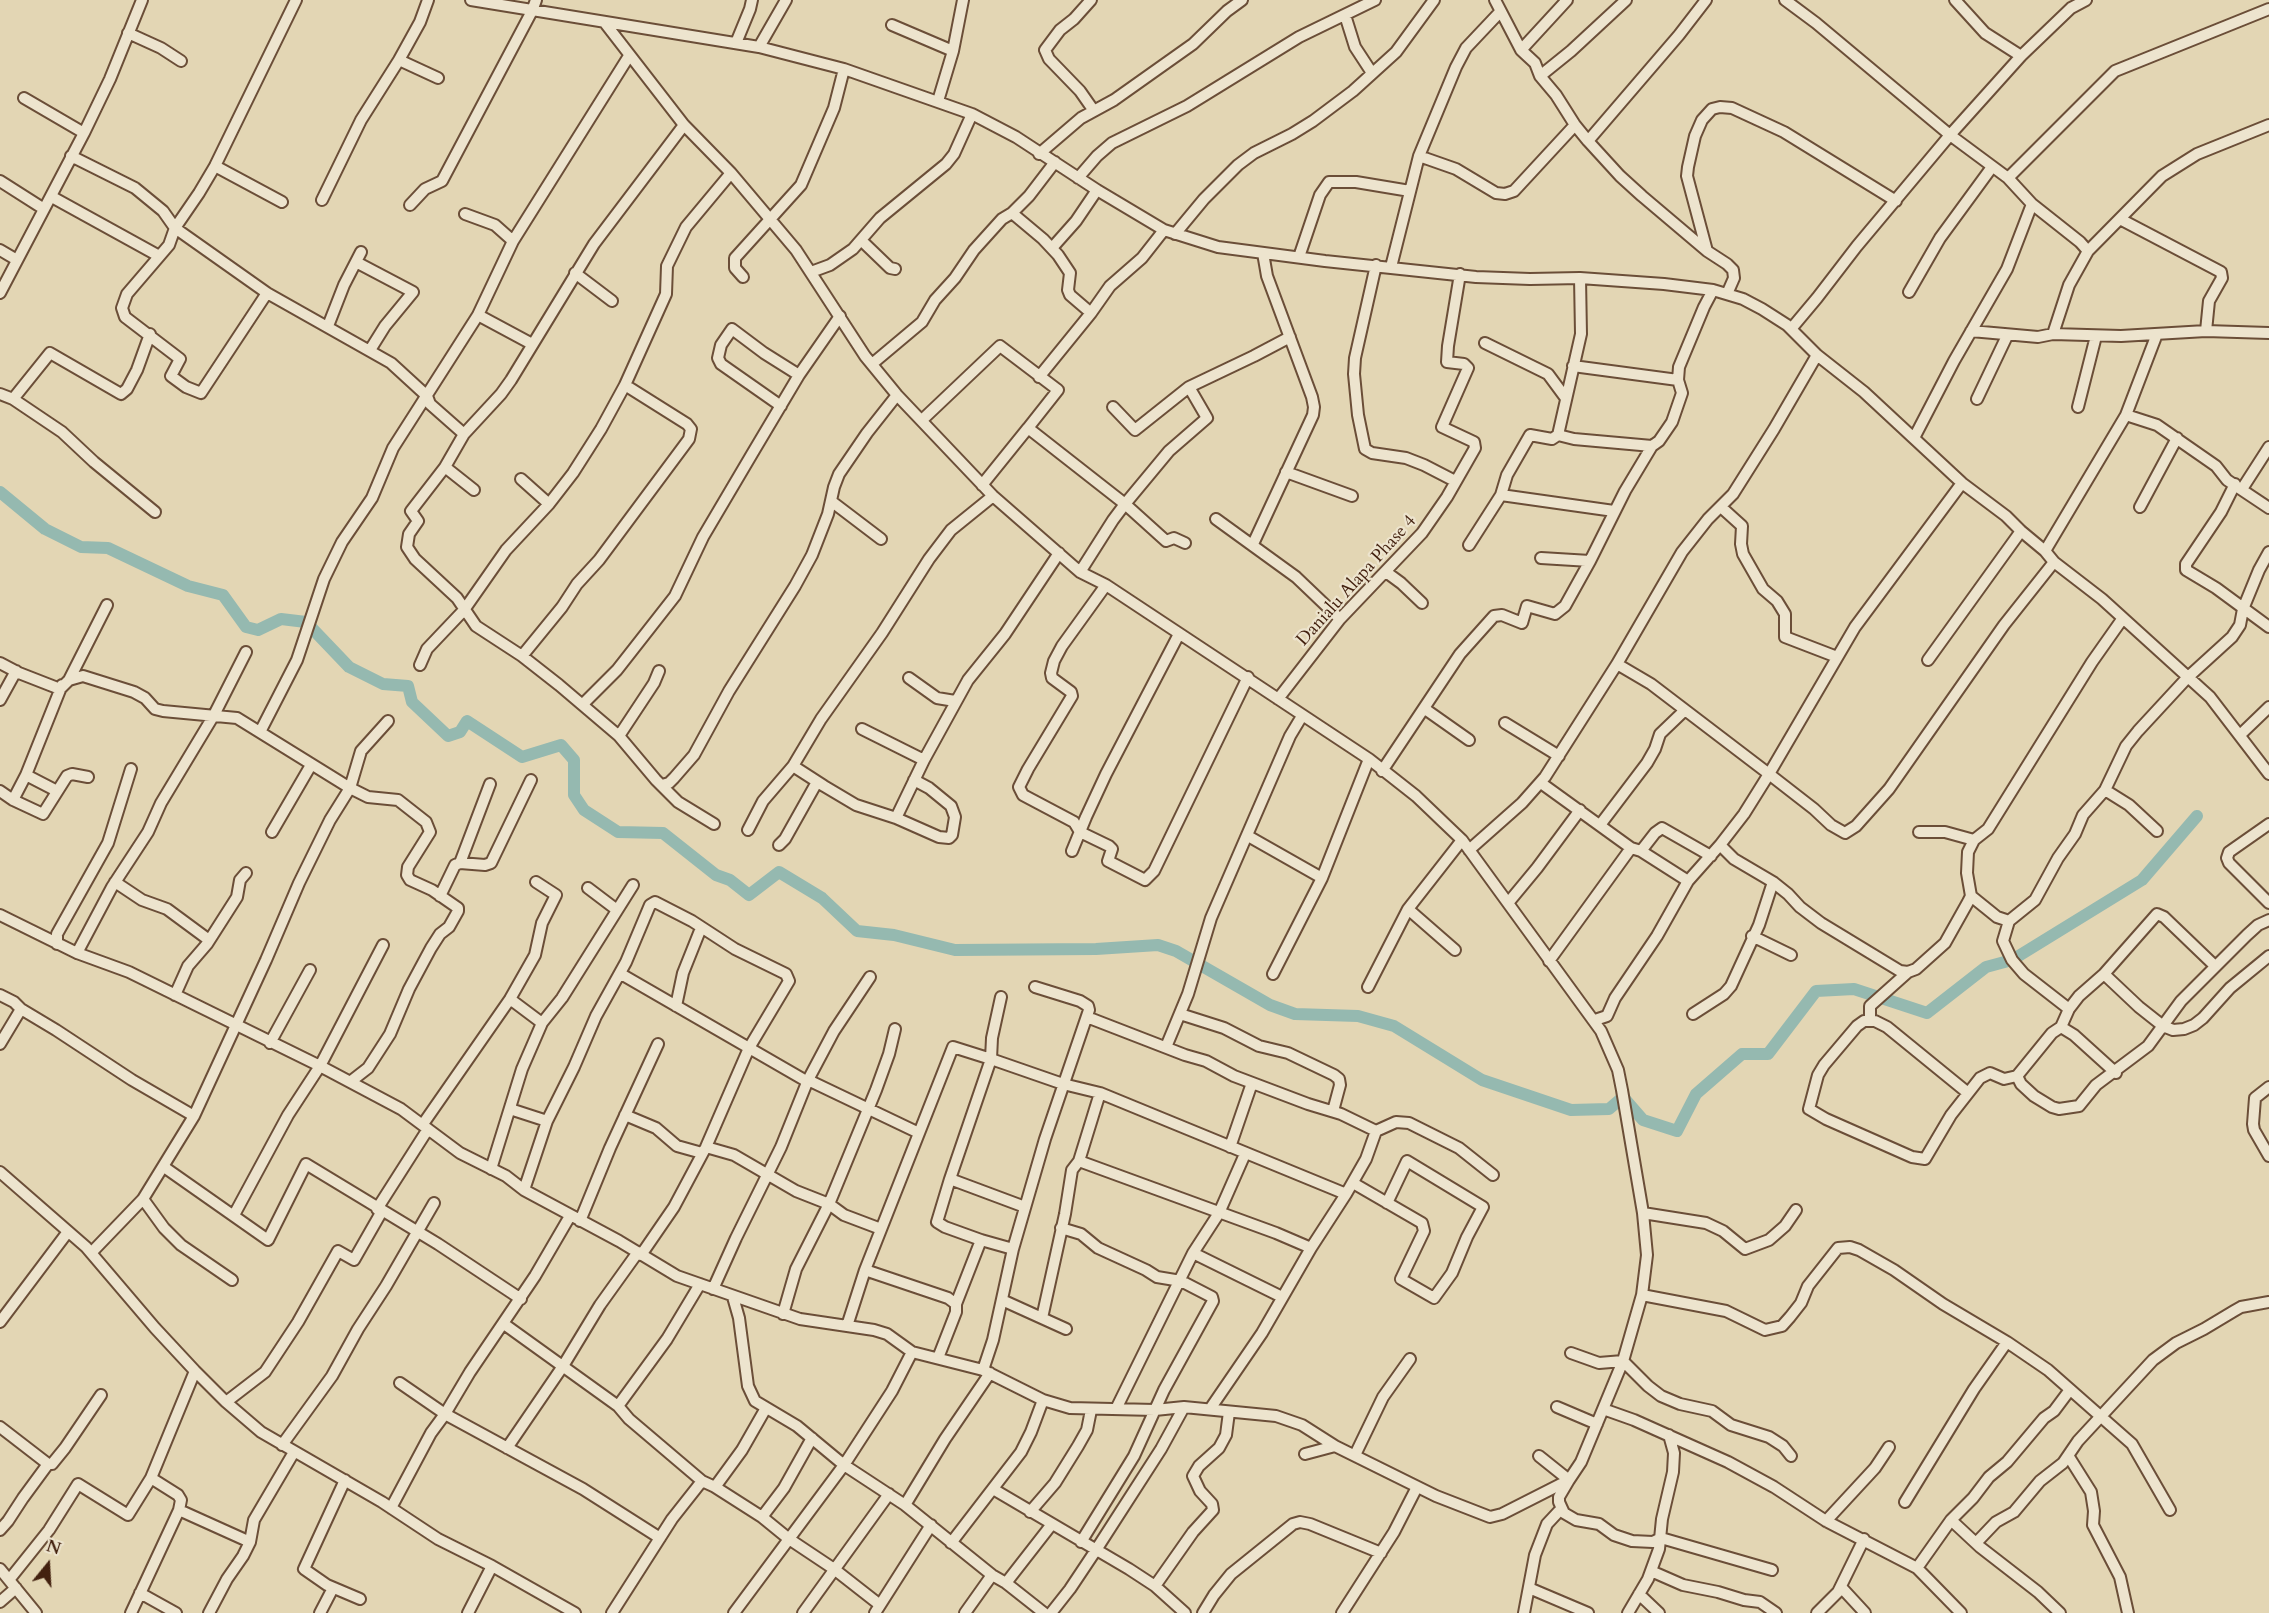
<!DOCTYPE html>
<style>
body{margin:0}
#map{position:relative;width:2269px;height:1613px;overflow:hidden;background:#e3d6b4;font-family:Cardo,serif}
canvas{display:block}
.north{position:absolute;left:18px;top:1535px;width:60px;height:60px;-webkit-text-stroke:4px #ede4ce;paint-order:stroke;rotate:18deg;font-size:16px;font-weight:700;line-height:24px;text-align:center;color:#43210f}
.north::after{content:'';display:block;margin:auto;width:21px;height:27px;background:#43210f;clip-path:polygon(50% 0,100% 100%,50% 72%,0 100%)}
</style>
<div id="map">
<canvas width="2269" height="1613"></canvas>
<div class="north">N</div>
</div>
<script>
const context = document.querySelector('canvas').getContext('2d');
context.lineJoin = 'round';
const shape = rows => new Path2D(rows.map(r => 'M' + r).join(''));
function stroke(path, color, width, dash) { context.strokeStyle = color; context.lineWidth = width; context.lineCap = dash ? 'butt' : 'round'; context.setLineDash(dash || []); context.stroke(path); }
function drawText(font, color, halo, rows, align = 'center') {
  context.font = font + ' Cardo,serif'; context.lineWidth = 4.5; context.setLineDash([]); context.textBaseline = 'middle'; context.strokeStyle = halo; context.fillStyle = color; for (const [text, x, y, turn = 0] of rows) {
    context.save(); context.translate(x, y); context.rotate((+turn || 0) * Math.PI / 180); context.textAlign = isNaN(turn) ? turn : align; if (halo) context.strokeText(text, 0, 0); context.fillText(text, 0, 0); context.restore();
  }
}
const river = shape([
 [0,492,45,529,81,547,108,548,188,586,223,595,246,627,258,630,281,619,306,622,349,667,383,684,408,686,412,702,448,736,460,732,467,721,522,757,561,745,574,760,574,795,584,810,618,832,663,833,716,875,730,880,749,895,779,872,822,898,857,931,894,935,955,950,1096,949,1158,945,1176,951,1270,1005,1295,1014,1358,1016,1394,1026,1482,1080,1571,1110,1609,1109,1623,1097,1643,1120,1677,1131,1696,1094,1742,1054,1768,1054,1816,991,1854,989,1927,1013,1986,967,2012,960,2142,880,2197,816]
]);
const minor = shape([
 [471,0,759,47,844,69,972,114,1016,137,1097,190,1164,230,1218,247,1325,261,1476,277,1530,279,1580,278,1664,284,1713,290,1743,299,1762,309,1787,325,1817,355,1864,392,1962,483,2006,516,2021,531,2045,551,2054,562,2102,599,2210,697,2269,774],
 [1091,0,1074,19,1060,30,1045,50,1049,59,1080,91,1094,111],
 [1495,0,1521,50,1535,63,1540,76,1556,95,1575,125,1588,141,1620,176,1642,196,1707,251,1727,264,1733,270,1734,278,1727,294],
 [1785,0,1816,23,1950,135,2008,178,2032,204,2080,242,2088,251],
 [1955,0,1985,33,2021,56],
 [1345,15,1355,47,1372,73],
 [605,23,684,125,731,173,796,250,865,356,897,395,993,496,1080,572,1106,585,1369,759,1416,796,1462,840,1601,1031,1618,1070,1622,1090,1643,1213,1647,1255,1642,1295,1623,1361,1581,1462,1569,1480,1502,1514,1490,1517,1436,1496,1335,1446,1302,1425,1276,1416,1184,1407,1155,1410,1070,1408,1043,1400,983,1370,912,1352,892,1391,844,1465,734,1613],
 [892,25,953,51],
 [128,33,161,48,181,61],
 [736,43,750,9,752,0],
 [759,47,786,0],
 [1521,50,1567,0],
 [399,60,438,78],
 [1540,76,1571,51,1626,0],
 [24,98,84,133],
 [938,101,953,51,963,0],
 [1588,141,1679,35,1706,0],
 [1039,154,1081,118,1114,100,1193,44,1227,11,1242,0],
 [71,156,135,188,163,211,175,228,267,293,391,363,427,396,430,404,464,434],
 [1419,156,1456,169,1496,193,1505,194,1514,191,1575,125],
 [215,166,282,202],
 [1078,178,1097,156,1112,143,1187,106,1299,37,1375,0],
 [2008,178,2115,71,2269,9],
 [0,181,44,209],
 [52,197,159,256],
 [322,200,361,120,399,60,420,22,428,0],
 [410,205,425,189,442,181,532,11,536,0],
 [1012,213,1043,239,1058,255,1070,273,1068,290,1070,295,1091,313],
 [465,214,495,225,513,241],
 [2120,219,2221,272,2222,278,2209,301,2206,331],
 [1175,234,1204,199,1238,165,1254,153,1292,134,1313,121,1353,91,1396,52,1434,0],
 [862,241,890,268,895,269],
 [1052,248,1076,221,1097,190],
 [0,250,17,260],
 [1707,251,1687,176,1688,167,1695,136,1702,120,1712,109,1720,107,1732,108,1784,132,1896,201],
 [1299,257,1320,195,1329,182,1356,182,1410,191],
 [356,262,413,292,385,326,370,350],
 [1376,265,1355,358,1354,374,1358,415,1365,449,1372,453,1406,458,1424,465,1455,481],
 [1391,267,1419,156,1456,67,1466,48,1500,12],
 [811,272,830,265,853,249,880,218,946,164,954,154,972,114],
 [575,273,612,301],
 [743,277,735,268,735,258,801,185,834,108,844,69],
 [1909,292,1940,238,1992,167],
 [0,293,84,133,110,79,142,0],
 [267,293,201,393,186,387,171,376,180,359,125,317,122,308,127,294,169,245,175,228,199,193,215,166,296,0],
 [478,315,532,344],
 [328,326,344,285,361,252],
 [1791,329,1817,298,1857,246,1950,135,2021,56,2071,8,2086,0],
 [1971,331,2038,337,2053,334,2121,336,2206,331,2269,333],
 [2053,334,2069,285,2088,251,2162,176,2197,154,2269,125],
 [1485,343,1548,374,1565,397],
 [872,364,922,322,935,300,955,278,974,250,1002,219,1012,213,1029,196,1055,162],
 [1573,366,1678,380],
 [1039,377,1091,313,1110,286,1142,258,1164,230],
 [0,394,13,399,62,432,94,462,155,512],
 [13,399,50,353,121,394,127,389,137,370,150,334],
 [1977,399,2007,336],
 [781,406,721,364,718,358,721,345,732,329,764,353,799,375],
 [1113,407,1135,430,1189,387,1254,356,1290,337],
 [2078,407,2096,336],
 [2126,415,2157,425,2216,466,2227,480,2269,508],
 [922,420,1000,346,1058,390,1028,428],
 [1558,435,1581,334,1580,278],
 [1914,438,1954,361,2007,269,2032,204],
 [445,467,411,511,418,521,409,534,407,547,415,559,457,598,476,626,522,656,559,685,619,736,656,780,678,802,714,824],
 [1286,472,1352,496],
 [521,479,549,504],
 [2235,484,2221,512,2186,564,2186,570,2216,588,2269,627],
 [982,485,1028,428,1125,504,1166,541,1174,538,1185,543],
 [2242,489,2269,447],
 [474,490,445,467,464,434,501,394,511,380,594,244,684,125],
 [1501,495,1614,511],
 [993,496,951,530,929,559,882,633,821,719,793,766,824,786,856,805,896,818,924,760,968,680,1005,634,1059,553],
 [831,501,881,539],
 [1721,507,1742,526,1741,544,1743,554,1763,589,1777,601,1785,614,1785,637,1837,657],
 [2140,507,2177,438],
 [1216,519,1296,577,1340,619],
 [1253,544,1313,415,1314,407,1312,397,1267,276,1263,253],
 [1469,545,1501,495,1507,475,1530,435,1552,439,1558,435,1574,439,1652,446],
 [2045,551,2126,415,2157,334],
 [1541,558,1590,561],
 [2054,562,2004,625,1889,789,1856,826,1845,833,1831,825,1814,809,1769,774,1744,814,1720,845,1734,859,1773,882,1788,894,1800,907,1821,923,1900,971,1908,972,1916,969,1945,943,1968,902,1971,896,1967,873,1968,852,1974,840,1988,829,2092,662,2123,618],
 [1080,572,1113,520,1125,504,1169,451,1207,418,1189,387],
 [1386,572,1401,583,1422,603],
 [1106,585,1062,646,1054,661,1051,673,1052,678,1071,692,1072,696,1028,769,1019,787,1023,795,1074,822,1080,832,1109,846,1112,849,1108,861,1145,880,1154,871,1248,677],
 [522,656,562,607,577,584,599,560,689,439,691,429,687,424,625,385,666,294,667,266,686,227,731,173],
 [1928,660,2021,531],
 [0,663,19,673,60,689,69,680,83,676,134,692,145,698,155,709,163,711,237,718,350,788,368,797,398,800,426,822,430,832,408,867,407,875,410,880,432,890,458,908,458,911,449,927,440,934,431,948,409,989,390,1034,368,1068,350,1082],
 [1617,664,1682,552,1708,519,1733,494,1774,429,1817,355],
 [420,665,427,649,464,610,506,550,549,504,573,473,601,429,625,385],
 [909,678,937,698,955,701],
 [69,680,107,605],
 [1278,699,1340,619,1422,533,1447,497,1475,448,1474,442,1442,427,1468,368,1464,364,1447,362,1448,346,1460,274],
 [0,700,16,671],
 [583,704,617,670,675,596,703,537,752,454,799,375,840,316],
 [1425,709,1469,740],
 [1505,723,1559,756],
 [862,729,924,760],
 [260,732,297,660,324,579,342,542,372,498,393,448,478,315,513,241,629,56],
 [2240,735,2269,707],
 [619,736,654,683,659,671],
 [1382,771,1460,654,1494,616,1502,615,1522,623,1527,606,1555,614,1565,606,1590,561,1625,491,1652,446,1659,441,1672,422,1682,393,1678,380,1679,367,1704,307,1713,290],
 [26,775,57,791],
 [1541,783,1631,848,1641,851,1688,881],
 [662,785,669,783,674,778,694,755,729,691,795,586,812,555,828,514,834,487,839,474,867,433,897,395],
 [2105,790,2129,805,2157,831],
 [0,791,13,800,43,814,67,776,72,774,88,777],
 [13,800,26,775,62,685],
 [896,818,939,837,949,838,952,835,955,817,951,806,929,788,914,780],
 [2269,824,2229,852,2227,858,2229,863,2269,903],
 [1600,825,1647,763,1655,749,1660,734,1685,710],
 [748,830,763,801,793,766],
 [272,832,311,765],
 [1919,832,1945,832,1974,840],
 [1248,836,1322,878],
 [779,845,785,839,817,782],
 [1469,850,1522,803,1545,777,1617,664,1651,684,1769,774,1855,627,1962,483],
 [1072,851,1086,817,1106,774,1179,634],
 [1641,851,1655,833,1662,828,1711,856],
 [460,863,490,784],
 [115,882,142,900,167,909,209,940],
 [588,888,617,910],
 [440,896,455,865,460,863,485,865,491,863,531,780],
 [1971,896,1997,917,2009,921],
 [1508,903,1537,868,1580,810],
 [1408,909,1455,950],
 [0,915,77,953,129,972,320,1066,401,1109,460,1153,506,1176,524,1190,619,1241,677,1276,800,1319,874,1330,887,1334,912,1352],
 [1752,936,1791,955],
 [57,944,57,934,108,843,131,769],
 [77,953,112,887,148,832,161,803,214,715,246,652],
 [1549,961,1631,848],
 [621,974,808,1082],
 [1273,974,1322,878,1369,759],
 [2104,974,2139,1007,2163,1026,2173,1030,2184,1029,2194,1025,2203,1018,2230,988,2269,956],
 [1368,987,1408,909,1462,840],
 [0,995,14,1002,21,1009,56,1030,132,1080,194,1116],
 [175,995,188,966,207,944,237,897,240,880,246,873],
 [1001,997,992,1038,991,1059,1063,1084,1100,1093,1346,1194],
 [510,999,542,1023],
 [676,1006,683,973,701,928],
 [2069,1009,2024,974,2012,960,2003,941,2009,921,2035,900,2058,858,2075,834,2083,815,2105,790,2126,746,2138,731,2187,678,2232,637,2240,625,2243,609,2259,570,2269,552],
 [1180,1014,1224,1028,1259,1046,1288,1053,1334,1075,1339,1079,1340,1085,1333,1111],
 [1693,1014,1724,994,1731,986,1759,925,1773,882],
 [1087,1019,1092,1019,1185,1055,1206,1061,1234,1076,1308,1104,1341,1114,1376,1131],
 [1595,1020,1607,1016,1615,998,1657,936,1688,881,1720,845],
 [1870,1020,1870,1006,1908,972],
 [2061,1027,2074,1035,2116,1073],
 [270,1043,310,970],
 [0,1044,21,1009],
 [1166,1047,1188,994,1211,918,1290,736,1302,716],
 [2017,1076,2021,1084,2034,1096,2052,1107,2059,1109,2079,1106,2096,1085,2148,1046,2181,1001,2247,935,2258,925,2269,920],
 [808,1080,919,1133],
 [2269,1087,2255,1098,2253,1124,2254,1130,2269,1156],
 [1968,1093,1887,1027,1875,1021,1864,1021,1857,1026,1824,1065,1818,1075,1809,1109,1826,1119,1912,1157,1925,1159,1951,1115,1980,1078,1990,1073,2004,1079,2017,1076,2052,1033,2061,1027,2069,1009,2079,996,2104,974,2157,914,2164,917,2215,966],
 [510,1109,547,1121],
 [625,1115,656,1128,677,1146,702,1153],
 [423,1124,510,999,535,955,542,923,556,895,536,882],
 [706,1147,734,1155,796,1191,829,1204,844,1215,881,1229],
 [1230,1147,1252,1083],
 [1079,1161,1276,1233,1311,1248],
 [164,1167,268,1240,306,1164,438,1244,521,1299],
 [491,1169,522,1069,542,1023,562,998,633,885],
 [0,1172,86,1247,155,1328,195,1371,226,1402,261,1432,382,1502,438,1539,492,1566,575,1613],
 [950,1179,937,1222,945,1227,981,1240,1013,1249],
 [1353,1183,1422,1223,1424,1231,1401,1279,1434,1298,1452,1273,1467,1237,1483,1207,1407,1161,1387,1203],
 [524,1190,547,1121,574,1067,596,1016,626,962,650,905,655,902,692,921,735,949,786,974,789,981,749,1048,706,1147,674,1207,641,1255],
 [143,1199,164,1228,181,1245,232,1280],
 [377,1209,428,1129],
 [1643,1213,1706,1223,1723,1231,1745,1249,1769,1240,1785,1226,1796,1210],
 [234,1215,288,1115,320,1066,383,945],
 [580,1221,610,1148,658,1044],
 [1061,1228,1081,1234,1098,1248,1146,1270,1157,1277,1181,1281,1212,1297,1213,1301,1164,1390,1134,1456,1081,1542],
 [91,1253,143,1199,194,1116,266,960,299,883,330,820,350,788,361,751,388,721],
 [1193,1253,1282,1297],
 [865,1270,948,1298,956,1304,956,1312,938,1358],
 [713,1289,736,1238,781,1147,808,1080,834,1031,870,977],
 [1642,1295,1726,1311,1765,1330,1782,1326,1790,1317,1801,1303,1808,1286,1838,1248,1850,1247,1859,1250,1894,1270,1943,1304,2007,1342,2048,1370,2132,1444,2170,1510],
 [733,1297,739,1318,748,1386,755,1401,797,1426,844,1465,905,1505,992,1575,1006,1583,1044,1613],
 [1002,1300,1066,1329],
 [956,1304,981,1240],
 [783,1314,796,1269,829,1204,876,1090,889,1054,895,1029],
 [1042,1318,1065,1214,1072,1170,1079,1161,1100,1093],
 [0,1322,67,1233],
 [504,1324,618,1406,629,1419,702,1481,715,1487,762,1517,789,1539,834,1569,880,1605],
 [847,1326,865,1270,953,1047,991,1059,950,1179,1025,1207],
 [1571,1353,1599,1363,1623,1361,1648,1386,1661,1396,1680,1404,1712,1411,1731,1425,1769,1437,1783,1446,1791,1456],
 [983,1370,993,1340,1013,1249,1045,1139,1089,1010,1088,1006,1080,1001,1035,987],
 [400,1383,445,1414,583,1489,660,1538],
 [226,1402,265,1372,298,1322,338,1251,354,1260,382,1211],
 [618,1406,667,1339,700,1284],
 [1557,1407,1597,1424],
 [1116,1409,1193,1253,1219,1213,1245,1154],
 [1210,1409,1262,1333,1311,1248,1346,1194,1366,1159,1376,1131,1396,1122,1409,1123,1459,1148,1493,1175],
 [1603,1409,1634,1420,1728,1462,1774,1487,1826,1521,1917,1568,1961,1613],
 [0,1427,48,1464],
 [282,1445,332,1376,358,1329,386,1286,434,1203],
 [507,1448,563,1366,600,1305,638,1252],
 [1305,1454,1335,1446],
 [1355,1455,1383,1397,1410,1359],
 [1539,1456,1569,1480,1559,1497,1559,1502,1564,1513,1576,1520,1599,1524,1614,1535,1632,1541,1653,1542,1661,1538,1772,1570],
 [2069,1457,2091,1492,2094,1511,2093,1525,2120,1577,2128,1613],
 [151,1478,178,1495,181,1500,179,1510,250,1542],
 [345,1480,304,1569,327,1585,360,1599],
 [715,1487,742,1450,766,1408],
 [993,1489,1129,1569,1155,1586,1185,1613],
 [1905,1502,1974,1389,2007,1342],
 [905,1505,945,1439,990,1373],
 [391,1508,431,1433,445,1414,470,1372,535,1276,570,1216],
 [1030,1512,1055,1483,1078,1446,1087,1430,1091,1410],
 [762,1517,784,1488,812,1438],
 [1951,1520,1980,1547,2038,1592,2060,1613],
 [1826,1521,1875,1468,1889,1447],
 [0,1530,8,1521,23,1498,48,1464,52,1464,65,1448,101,1395],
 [951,1543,1021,1452,1031,1432,1043,1400],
 [1976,1543,1996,1522,2014,1512,2040,1481,2063,1463,2078,1441,2153,1360,2176,1343,2204,1329,2234,1311,2241,1307,2269,1302],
 [1917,1568,1951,1520,1973,1498,1989,1477,2007,1462,2044,1418,2054,1411,2069,1391],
 [0,1569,36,1613],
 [1651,1571,1683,1585,1718,1592,1744,1600,1760,1602,1776,1613],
 [9,1580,49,1530,78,1484,128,1515,151,1478,195,1371],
 [1006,1583,1052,1524],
 [1155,1586,1193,1532,1213,1510,1212,1504,1200,1491,1193,1476,1199,1466,1219,1448,1226,1435,1229,1412],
 [1841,1587,1865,1613],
 [1529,1588,1588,1613],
 [140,1593,176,1613],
 [1639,1594,1659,1613],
 [0,1602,16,1588],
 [131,1613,179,1510],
 [209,1613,227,1579,243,1556,250,1542,254,1520,294,1452],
 [320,1613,333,1588],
 [468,1613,492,1566],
 [612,1613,672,1519,702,1481],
 [803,1613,889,1494],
 [875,1613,931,1525],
 [965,1613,992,1575],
 [1051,1613,1070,1589,1096,1550,1161,1449,1184,1407],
 [1203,1613,1214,1595,1231,1574,1293,1524,1300,1522,1310,1524,1381,1553],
 [1342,1613,1394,1532,1417,1487],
 [1524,1613,1535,1555,1547,1524,1561,1509],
 [1628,1613,1648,1579,1659,1549,1662,1519,1673,1472,1674,1453,1669,1435],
 [1817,1613,1838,1592,1864,1539]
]);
const streetNames = [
 ["Danialu Alapa Phase 4",1357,581,-48]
];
stroke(river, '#95b9b0', 12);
stroke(minor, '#6b4e38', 14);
stroke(minor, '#ede4ce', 10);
drawText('18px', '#43210f', '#ede4ce', streetNames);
</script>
